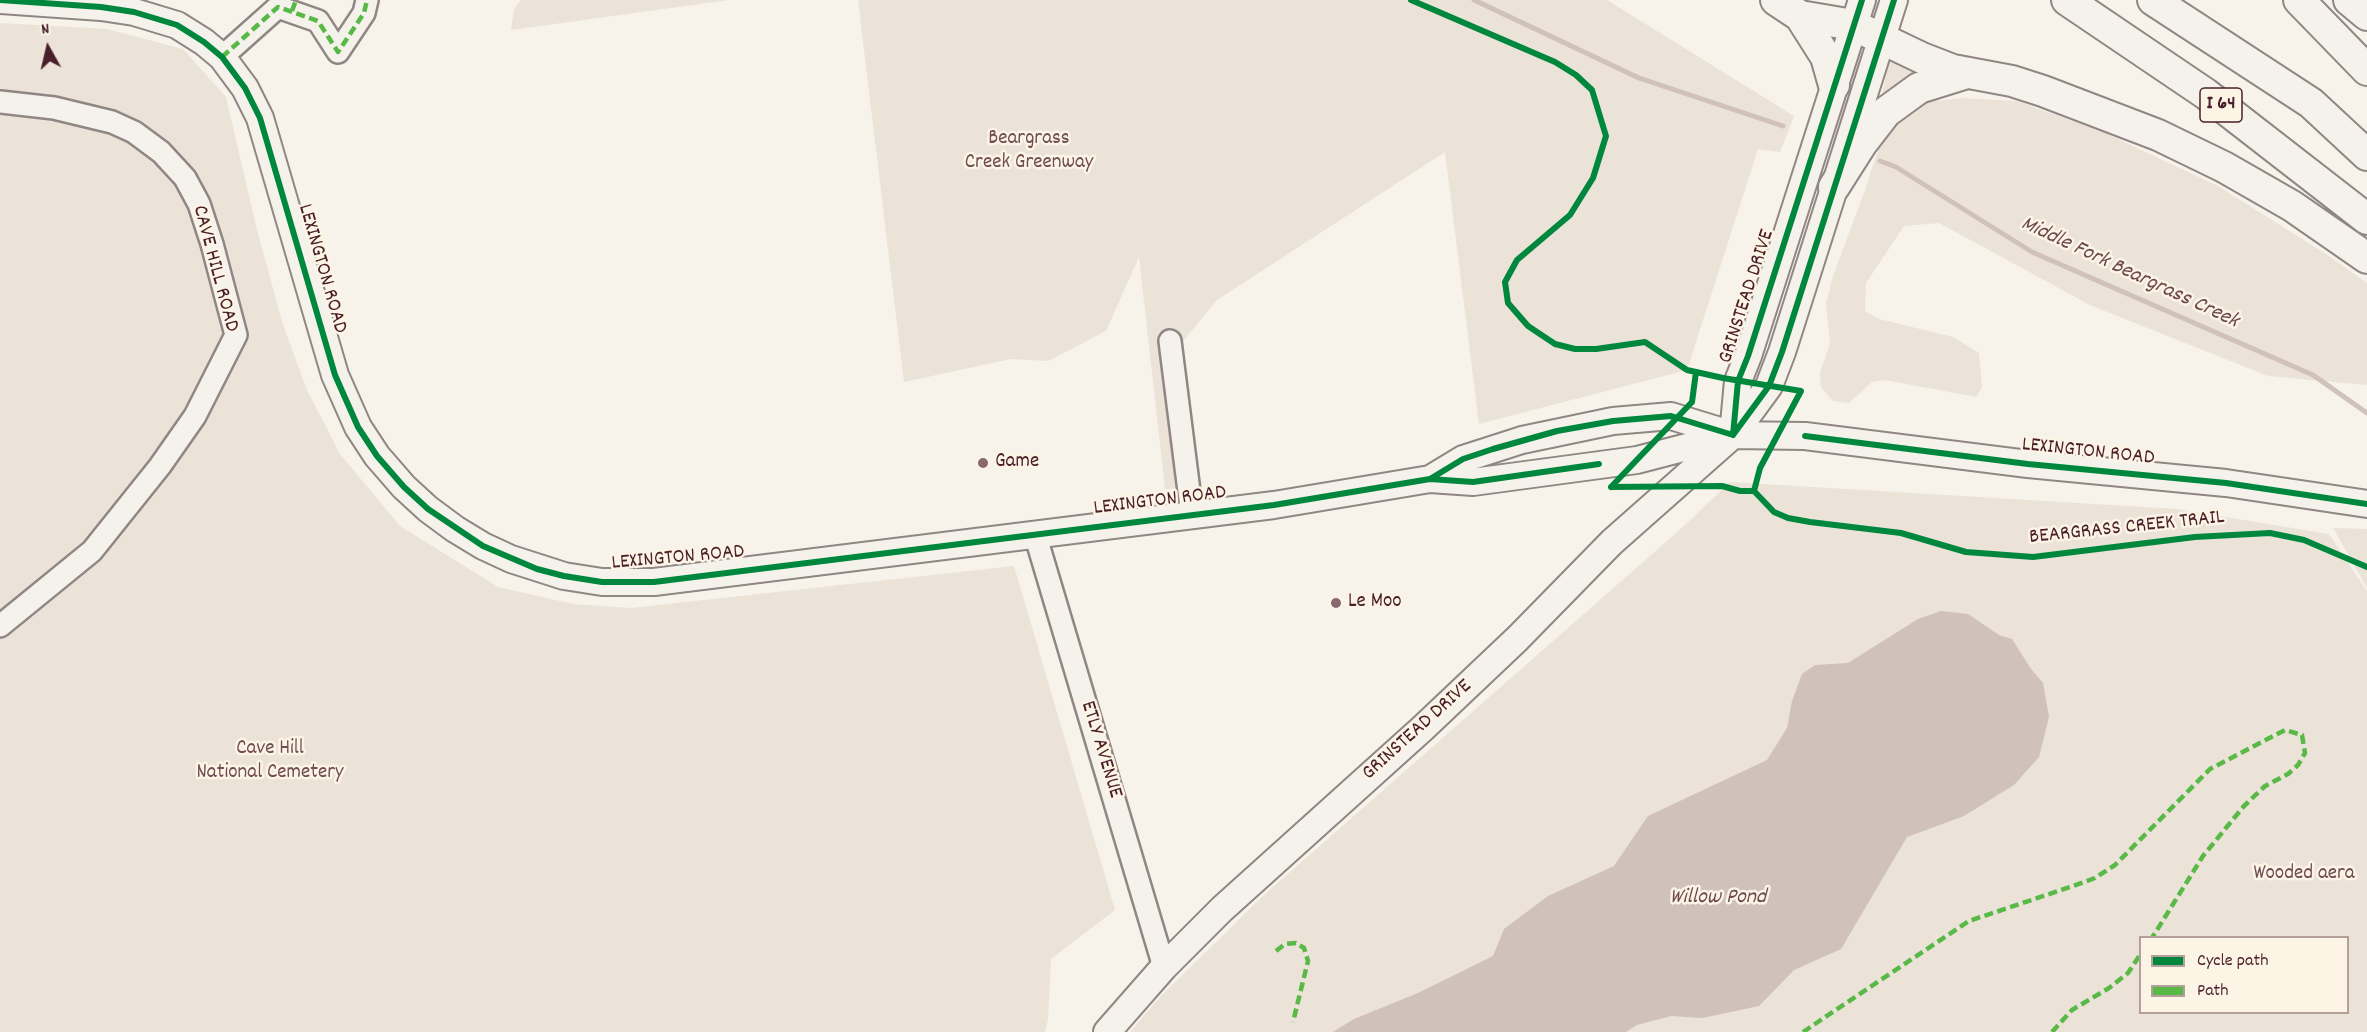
<!DOCTYPE html>
<style>
body{margin:0}
#map{position:relative;width:2367px;height:1032px;overflow:hidden;background:#f7f3ea;font-family:Dekko,sans-serif}
canvas{display:block}
.legend{position:absolute;left:2139px;top:936px;width:210px;height:78px;box-sizing:border-box;background:#fcf5e5;border:2px solid #b59f9b;margin:0;padding:8px 10px;list-style:none;font-size:18px;color:#4a1f2b}
.legend li{display:flex;align-items:center;gap:12px;height:30px}
.legend b{width:30px;border:2px solid #b59f9b}
.north{position:absolute;left:18px;top:18px;width:60px;height:60px;-webkit-text-stroke:4px #fcf5e5;paint-order:stroke;rotate:352deg;font-size:16px;font-weight:700;line-height:24px;text-align:center;color:#4a1f2b}
.north::after{content:'';display:block;margin:auto;width:21px;height:27px;background:#4a1f2b;clip-path:polygon(50% 0,100% 100%,50% 72%,0 100%)}
</style>
<div id="map">
<canvas width="2367" height="1032"></canvas>
<ul class="legend">
<li><b style="height:8px;background:#00873e"></b>Cycle path</li>
<li><b style="height:8px;background:#58b947"></b>Path</li>
</ul>
<div class="north">N</div>
</div>
<script>
const context = document.querySelector('canvas').getContext('2d');
context.lineJoin = 'round';
function fill(path, color) { context.fillStyle = color; context.fill(path, 'evenodd'); }
const shape = rows => new Path2D(rows.map(r => 'M' + r).join(''));
function stroke(path, color, width, dash) { context.strokeStyle = color; context.lineWidth = width; context.lineCap = dash ? 'butt' : 'round'; context.setLineDash(dash || []); context.stroke(path); }
function drawText(font, color, halo, rows, align = 'center') {
  context.font = font + ' Dekko,sans-serif'; context.lineWidth = 5; context.setLineDash([]); context.textBaseline = 'middle'; context.strokeStyle = halo; context.fillStyle = color; for (const [text, x, y, turn = 0] of rows) {
    context.save(); context.translate(x, y); context.rotate((+turn || 0) * Math.PI / 180); context.textAlign = isNaN(turn) ? turn : align; if (halo) context.strokeText(text, 0, 0); context.fillText(text, 0, 0); context.restore();
  }
}
const green = shape([
 [521,0,729,0,511,30,514,9],
 [858,0,1607,0,1794,116,1780,152,1758,149,1687,370,1479,424,1445,152,1217,300,1179,346,1196,488,1165,489,1139,257,1106,331,1048,361,1011,359,904,382],
 [0,23,107,29,183,49,226,97,257,230,283,325,307,390,340,454,400,526,498,587,573,604,631,608,1014,566,1115,910,1051,959,1048,1020,1045,1032,0,1032],
 [1857,39,1869,43,1836,147,1832,146],
 [1889,55,1929,72,1881,99,1886,75],
 [1962,98,2017,101,2105,133,2218,186,2326,254,2367,283,2367,385,2268,376,2090,305,1939,223,1904,226,1866,283,1865,311,1879,319,1953,337,1979,353,1982,387,1976,397,1885,380,1872,382,1849,403,1833,401,1821,387,1820,372,1830,344,1826,304,1833,276,1865,190,1879,147,1903,115,1925,102],
 [1730,482,2177,509,2329,534,2367,591,2367,1032,1130,1032,1161,996,1265,894,1684,526],
 [2140,938,2348,938,2348,1012,2140,1012],
 [2333,528,2367,529,2367,588]
]);
const water = shape([
 [1941,611,1968,614,1999,635,2012,639,2031,669,2043,683,2049,717,2039,757,2014,785,1964,816,1907,837,1841,949,1794,970,1759,1006,1702,1018,1671,1016,1637,1025,1626,1032,1333,1032,1354,1019,1418,993,1493,956,1504,929,1548,896,1614,866,1648,816,1767,760,1787,728,1792,701,1802,674,1815,665,1848,663,1918,619]
]);
const stream = shape([
 [1474,0,1639,78,1783,126],
 [1880,161,1896,167,2032,252,2313,375,2367,413]
]);
const minor = shape([
 [222,57,278,7,318,21,338,52,364,13,367,0],
 [0,102,54,108,112,122,134,132,161,152,185,178,199,204,212,244,236,335,195,416,160,466,92,551,0,626],
 [1170,341,1192,515],
 [1035,534,1164,967]
]);
const major = shape([
 [0,0,101,7,134,12,177,25,204,42,222,57,245,88,260,118,335,375,358,427,377,456,404,487,428,509,455,529,483,546,511,559,564,576,602,582,654,582,1274,505,1430,479,1473,482,1637,460,1733,435],
 [1733,435,1738,381,1748,356,1862,0],
 [1430,479,1463,459,1522,440,1613,421,1671,416,1733,435,1805,436,2028,464,2226,483,2367,504],
 [1107,1032,1164,967,1222,909,1423,728,1517,639,1612,542,1733,435,1769,386,1782,352,1894,0]
]);
const highway = shape([
 [1776,0,1800,16,1853,25,1922,58,1953,70,2012,81,2043,91,2158,135,2224,167,2292,206,2367,258],
 [2067,0,2206,94,2367,219],
 [2153,0,2311,103,2367,155],
 [2299,0,2367,70],
 [2349,0,2367,15],
 [1800,16,1826,57,1834,85],
 [1834,187,1862,143,1886,112,1919,88,1967,73]
]);
const quiet = shape([
 [292,11,296,0],
 [222,57,278,7,318,21,338,52,364,13,367,0],
 [1276,951,1285,944,1296,943,1304,948,1308,961,1293,1022],
 [1803,1032,1969,921,2073,886,2095,878,2115,865,2210,769,2285,730,2302,735,2305,753,2298,765,2288,774,2265,786,2244,806,2203,856,2152,938],
 [2052,1032,2072,1010,2109,988,2128,973,2140,955]
]);
const cycleway = shape([
 [0,0,101,7,134,12,177,25,204,42,222,57,245,88,260,118,335,375,358,427,377,456,404,487,428,509,483,546,537,569,564,576,602,582,654,582,1274,505,1430,479,1473,482,1599,464],
 [1411,0,1555,62,1576,75,1592,90,1606,136,1593,178,1570,215,1517,260,1505,282,1508,303,1528,326,1555,344,1575,349,1596,349,1645,342,1687,370,1723,378,1801,391,1760,468,1754,491,1774,512,1788,518,1810,522,1901,533,1966,552,2033,557,2195,537,2270,533,2304,540,2367,567],
 [1733,435,1769,386,1782,352,1894,0],
 [1733,435,1738,381,1748,356,1862,0],
 [1805,436,2028,464,2226,483,2367,504],
 [1430,479,1463,459,1493,449,1557,431,1613,421,1671,416,1733,435],
 [1611,487,1692,402,1696,372],
 [1611,487,1722,486,1740,491,1754,491]
]);
const markers = [
 [983,463,6,"#87696e"],
 [1336,603,6,"#87696e"]
];
const shields = [
 [2221,105,42]
];
const shieldNames = [
 ["I 64",2221,105]
];
const parkNames = [
 ["Beargrass",1029,140],
 ["Creek Greenway",1029,164],
 ["Cave Hill",270,750],
 ["National Cemetery",270,774],
 ["Wooded aera",2304,875]
];
const streetNames = [
 ["CAVE HILL ROAD",214,269,75],
 ["LEXINGTON ROAD",321,269,74],
 ["GRINSTEAD DRIVE",1748,297,-72],
 ["LEXINGTON ROAD",2088,453,6],
 ["LEXINGTON ROAD",1160,502,-7],
 ["BEARGRASS CREEK TRAIL",2127,529,-6],
 ["LEXINGTON ROAD",678,559,-5],
 ["GRINSTEAD DRIVE",1418,731,-42],
 ["ETLY AVENUE",1100,750,73]
];
const poiNames = [
 ["Game",995,463],
 ["Le Moo",1348,603]
];
const waterNames = [
 ["Middle Fork Beargrass Creek",2129,274,25],
 ["Willow Pond",1718,899]
];
fill(green, '#ebe2d8');
fill(water, '#d0c1ba');
stroke(stream, '#d0c1ba', 5);
stroke(minor, '#908684', 26);
stroke(major, '#908684', 30);
stroke(highway, '#908684', 34);
stroke(minor, '#f5f2ec', 21);
stroke(major, '#f5f2ec', 26);
stroke(highway, '#f5f2ec', 30);
stroke(quiet, '#58b947', 4.5, [9, 4.5]);
stroke(cycleway, '#00873e', 6);
for (const [x, y, r, color] of markers) { const dot = new Path2D(); dot.arc(x, y, r, 0, 2 * Math.PI); context.fillStyle = color; context.fill(dot); stroke(dot, '#fcf5e5', 2); }
for (const [x, y, w] of shields) { const box = new Path2D(); box.roundRect(x - w / 2, y - 17, w, 34, 4.5); context.fillStyle = '#fcf5e5'; context.fill(box); stroke(box, '#4a1f2b', 1.5); }
drawText('bold 20px', '#4a1f2b', null, shieldNames);
drawText('21px', '#704c53', '#fcf5e5', parkNames);
drawText('21px', '#4a1f2b', '#fcf5e5', streetNames);
drawText('21px', '#4a1f2b', '#fcf5e5', poiNames, 'left');
drawText('italic 22px', '#6d4950', '#fcf5e5', waterNames);
</script>
